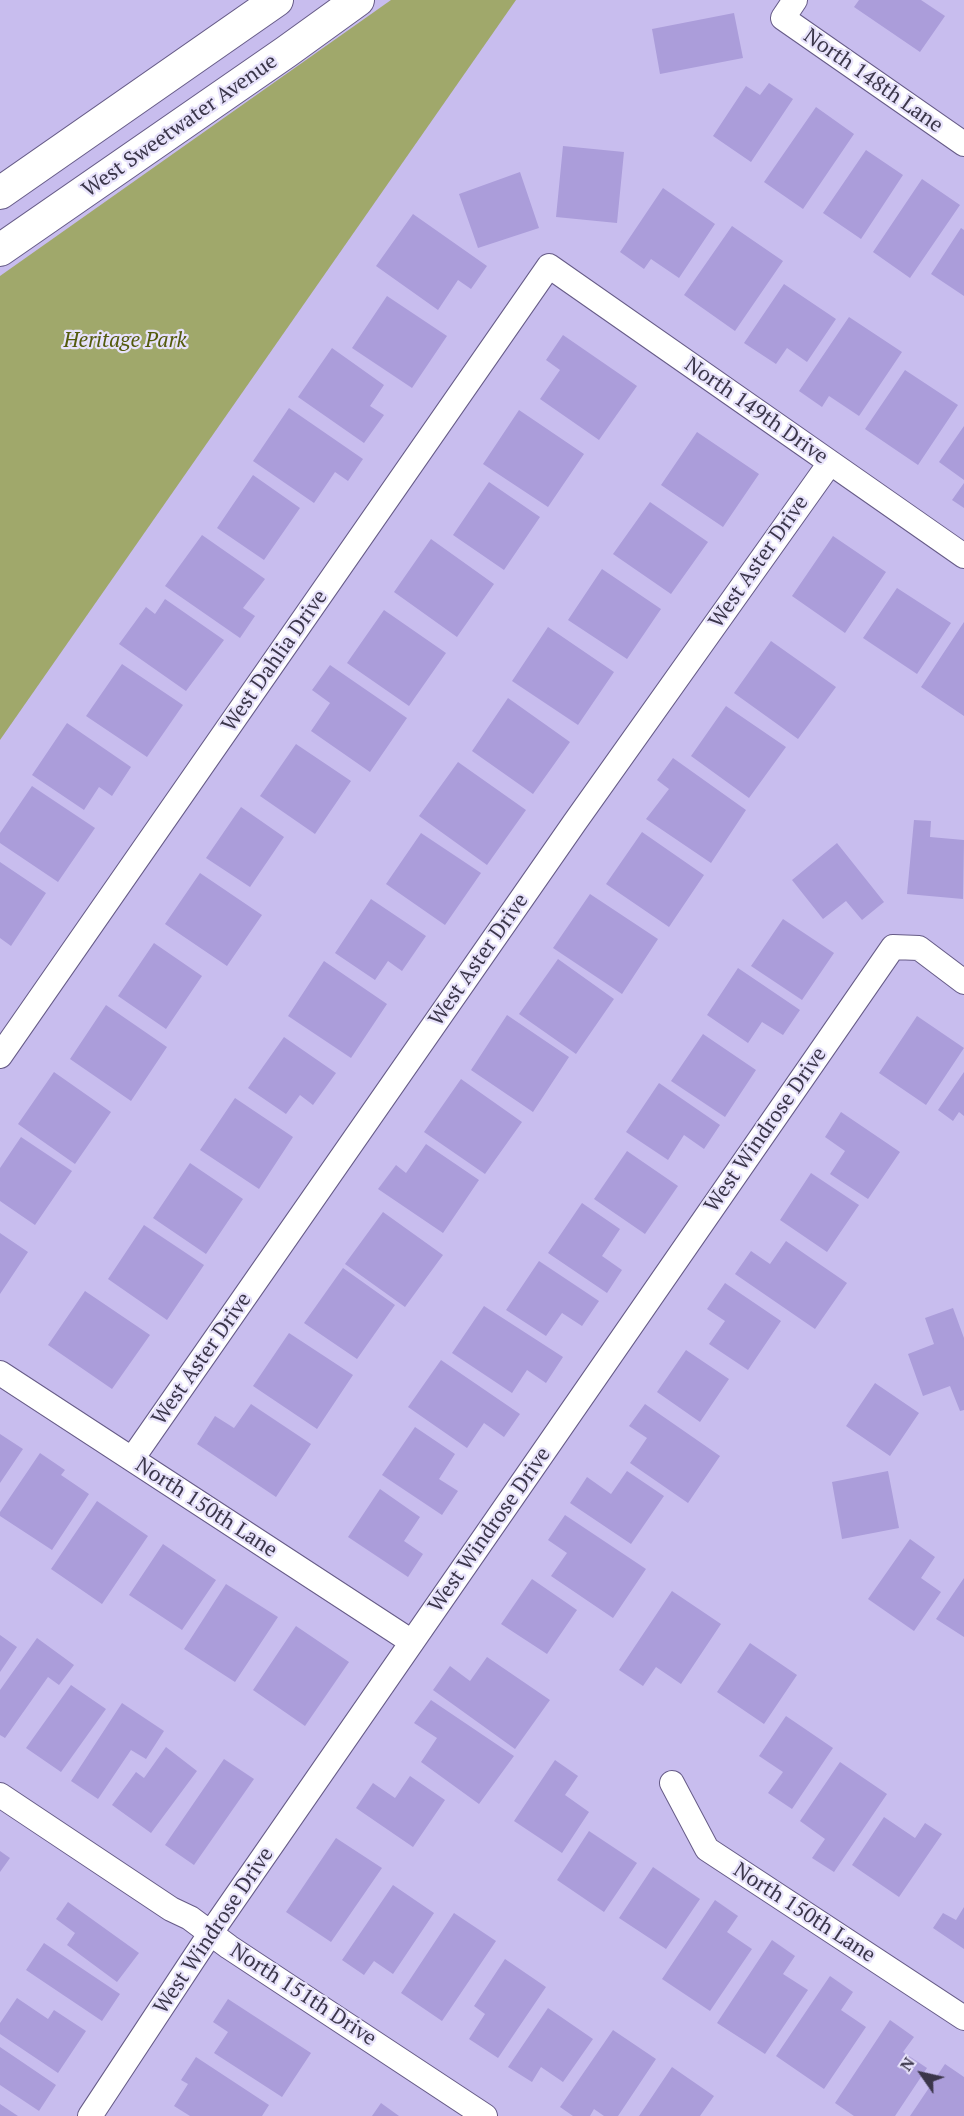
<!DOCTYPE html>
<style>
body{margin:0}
#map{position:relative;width:964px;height:2116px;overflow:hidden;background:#c8bdee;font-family:"PT Serif",serif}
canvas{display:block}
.north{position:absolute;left:892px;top:2044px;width:60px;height:60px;-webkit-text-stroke:4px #e7e2fb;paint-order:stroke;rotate:304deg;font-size:16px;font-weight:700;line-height:24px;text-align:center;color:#3b364a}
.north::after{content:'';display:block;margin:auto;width:21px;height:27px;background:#3b364a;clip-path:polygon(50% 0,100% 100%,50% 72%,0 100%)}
</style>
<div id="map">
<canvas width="964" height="2116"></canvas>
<div class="north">N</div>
</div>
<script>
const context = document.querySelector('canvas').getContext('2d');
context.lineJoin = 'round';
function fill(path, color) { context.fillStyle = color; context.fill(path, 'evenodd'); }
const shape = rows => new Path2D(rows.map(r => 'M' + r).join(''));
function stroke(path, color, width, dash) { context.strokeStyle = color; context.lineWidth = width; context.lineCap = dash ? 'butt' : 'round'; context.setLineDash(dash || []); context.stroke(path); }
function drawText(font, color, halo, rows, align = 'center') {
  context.font = font + ' "PT Serif",serif'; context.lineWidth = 4.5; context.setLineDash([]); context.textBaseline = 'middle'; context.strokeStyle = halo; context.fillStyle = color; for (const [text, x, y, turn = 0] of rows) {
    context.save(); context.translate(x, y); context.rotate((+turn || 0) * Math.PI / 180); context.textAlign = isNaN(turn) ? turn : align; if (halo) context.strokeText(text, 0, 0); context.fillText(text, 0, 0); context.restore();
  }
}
const green = shape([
 [391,0,516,0,0,740,0,276]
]);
const building = shape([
 [859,0,921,0,945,16,920,52,854,7],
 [734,13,743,58,660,74,652,29],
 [769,83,793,99,751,162,713,136,746,86,760,95],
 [816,107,854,134,803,209,764,182],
 [563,146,624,152,617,223,556,217],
 [866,150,903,175,861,239,823,213],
 [520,172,539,228,478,248,459,194],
 [922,179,960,205,910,278,873,252],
 [663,188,715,224,679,278,651,259,644,269,620,252],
 [413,214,487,266,471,289,458,280,438,310,376,266],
 [732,226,783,261,735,331,684,295],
 [961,228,964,230,964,296,931,274],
 [784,284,836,319,807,362,787,348,776,364,744,343],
 [387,296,447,336,412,388,352,348],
 [849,317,902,352,859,416,829,396,822,407,799,391],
 [563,335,637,386,599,440,540,399,560,370,546,360],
 [332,348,384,385,370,406,384,415,364,443,298,397],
 [905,370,958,405,918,465,865,429],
 [289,408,363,459,348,481,335,472,314,503,253,461],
 [519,410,584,454,548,507,483,464],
 [964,426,964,480,939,462],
 [697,432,759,474,723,527,661,485],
 [253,475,300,508,264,560,217,528],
 [489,482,540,517,504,570,453,535],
 [964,483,964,508,952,500],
 [650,502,708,542,671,594,613,554],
 [202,535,265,579,243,608,255,616,240,638,165,586],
 [833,536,886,572,845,633,792,596],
 [431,539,494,584,457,637,394,592],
 [602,569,661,609,627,659,568,620],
 [897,588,951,623,917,674,863,638],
 [165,599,224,640,186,691,119,644,146,607,155,614],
 [384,610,446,653,409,706,347,663],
 [964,622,964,716,921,687],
 [548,627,614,672,578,725,512,681],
 [771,641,836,687,798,739,734,693],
 [122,664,183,705,147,757,86,716],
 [330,665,407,718,370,772,311,731,330,703,312,690],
 [508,698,570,742,533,794,472,751],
 [726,706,786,747,749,798,691,756],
 [67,723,131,767,112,796,99,787,84,810,32,775],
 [296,744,351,781,315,834,260,796],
 [673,758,746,810,711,863,646,819,669,789,657,780],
 [458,762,526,810,487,865,419,816],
 [32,786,95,828,58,882,0,843,0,833],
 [241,807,284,837,250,887,206,858],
 [914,820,931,821,930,837,964,840,963,899,907,894],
 [642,832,704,875,669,927,606,884],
 [421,833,481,873,445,925,386,884],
 [837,843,884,902,862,920,846,901,823,919,792,880],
 [0,862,46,893,11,946,0,938],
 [200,873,262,915,227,966,165,924],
 [590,894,658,939,622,994,553,948],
 [371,899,426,936,402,971,388,961,375,980,335,953],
 [783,919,834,953,802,1000,751,966],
 [154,943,202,976,166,1029,118,996],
 [558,959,614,999,576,1054,519,1014],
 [324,961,387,1004,351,1058,288,1016],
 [738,968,800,1010,783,1035,762,1022,748,1043,707,1015],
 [106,1005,167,1047,131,1101,70,1059],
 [507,1015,569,1057,533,1112,471,1070],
 [917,1016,964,1048,926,1105,879,1073],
 [703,1034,756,1070,725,1117,671,1081],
 [284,1037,336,1073,313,1105,300,1095,286,1114,248,1088],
 [54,1072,111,1112,75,1164,18,1124],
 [964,1072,964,1116,959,1112,953,1121,938,1110],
 [461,1079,522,1122,485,1174,424,1132],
 [659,1083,720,1125,704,1149,684,1135,668,1160,626,1132],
 [235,1098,293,1137,259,1189,200,1150],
 [841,1112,900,1152,868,1199,830,1174,845,1151,825,1137],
 [21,1137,72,1171,35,1225,0,1201,0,1168],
 [426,1144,479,1180,443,1233,378,1189,396,1165,406,1173],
 [627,1151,678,1186,645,1234,594,1199],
 [190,1163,243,1199,206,1254,153,1218],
 [811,1173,859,1205,827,1252,780,1220],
 [582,1203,620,1229,602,1256,622,1270,607,1293,548,1253],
 [383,1212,443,1255,405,1307,345,1264],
 [144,1225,204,1265,167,1320,108,1279],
 [0,1233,28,1252,0,1294],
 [786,1241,847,1283,815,1329,735,1274,751,1251,770,1264],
 [539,1261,599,1301,582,1326,562,1313,546,1336,506,1310],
 [343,1268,395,1305,357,1359,304,1323],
 [725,1283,781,1321,748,1370,709,1344,725,1321,707,1309],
 [85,1291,150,1335,112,1389,48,1345],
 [484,1306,563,1357,546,1383,527,1370,512,1393,452,1353],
 [953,1308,964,1338,964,1410,960,1411,950,1386,923,1396,908,1354,934,1344,925,1318],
 [289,1333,353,1375,317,1429,253,1386],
 [686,1350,729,1379,700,1422,657,1392],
 [441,1360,520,1414,504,1437,484,1423,467,1448,408,1407],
 [875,1383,919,1413,890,1456,846,1426],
 [251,1404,311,1444,276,1497,197,1444,215,1416,234,1428],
 [645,1404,720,1456,688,1503,630,1463,647,1438,629,1426],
 [415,1427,455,1454,439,1479,458,1491,442,1515,382,1475],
 [0,1434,23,1449,0,1483],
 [40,1453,65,1470,61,1475,89,1494,52,1550,0,1516,0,1512],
 [627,1471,664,1496,631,1544,570,1503,587,1477,611,1494],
 [888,1471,899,1528,842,1539,832,1482],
 [380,1489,420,1517,404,1541,423,1554,408,1577,348,1537],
 [97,1501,148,1536,102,1604,51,1569],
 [565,1515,646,1569,613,1618,551,1576,567,1553,548,1540],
 [910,1539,935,1557,921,1578,941,1592,914,1631,868,1599],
 [163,1544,216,1580,182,1630,129,1595],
 [964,1578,964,1637,936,1619],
 [532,1579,577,1610,547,1654,501,1624],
 [226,1584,278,1617,235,1682,184,1649],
 [672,1591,721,1624,681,1684,656,1667,643,1686,619,1670],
 [296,1626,349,1662,305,1726,253,1690],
 [0,1635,17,1647,0,1672],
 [37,1638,74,1665,59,1685,48,1677,5,1738,0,1735,0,1690],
 [750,1643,797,1675,764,1724,717,1692],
 [487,1657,550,1700,515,1749,433,1690,450,1666,470,1681],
 [71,1685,106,1709,61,1772,26,1748],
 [431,1700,514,1756,479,1804,421,1762,437,1738,414,1723],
 [122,1703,164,1731,146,1759,131,1750,98,1799,71,1781],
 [786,1716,833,1748,792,1809,768,1793,783,1772,759,1756],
 [166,1747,197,1771,151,1833,112,1805,136,1772,144,1778],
 [224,1759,254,1779,194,1865,165,1845],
 [555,1760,578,1776,565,1795,589,1812,562,1853,514,1821],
 [840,1762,887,1794,834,1872,812,1858,825,1839,800,1821],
 [410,1776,445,1800,413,1847,356,1808,373,1783,395,1798],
 [884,1817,915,1838,925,1823,942,1834,899,1897,852,1865],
 [589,1831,637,1863,604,1912,557,1880],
 [336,1838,382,1868,331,1942,286,1912],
 [0,1851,10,1858,0,1872],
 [653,1867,700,1899,666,1949,619,1918],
 [393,1885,434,1913,393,1974,374,1961,364,1975,342,1960],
 [715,1900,738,1916,727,1932,752,1949,710,2011,662,1979],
 [68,1902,139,1953,117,1982,67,1945,75,1933,56,1919],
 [964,1907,964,1949,933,1928,943,1913,956,1920],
 [454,1913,496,1941,442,2021,401,1993],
 [772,1940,795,1956,783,1974,808,1990,765,2054,717,2023],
 [44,1943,120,1994,102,2021,26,1970],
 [505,1959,546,1987,498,2058,469,2039,485,2014,474,2006],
 [830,1976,853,1992,841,2010,866,2027,824,2089,776,2056],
 [17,1998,48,2019,54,2010,86,2031,58,2073,0,2034,0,2023],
 [228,1999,311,2053,282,2097,214,2053,228,2032,213,2022],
 [548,2008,593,2039,563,2082,541,2067,532,2082,508,2067],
 [890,2020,914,2037,903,2052,927,2068,895,2116,854,2116,835,2103],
 [613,2030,656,2059,618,2116,604,2116,594,2109,590,2116,573,2116,560,2107],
 [0,2047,56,2085,39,2111,0,2085],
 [196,2057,269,2105,262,2116,190,2116,174,2106,188,2084,181,2080],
 [945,2064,964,2077,964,2116,910,2116],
 [672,2067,714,2096,700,2116,639,2116],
 [381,2103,399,2116,372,2116],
 [0,2104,18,2116,0,2116]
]);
const minor = shape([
 [795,0,783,18,964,144],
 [0,1056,549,266,964,556],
 [0,1373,412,1642],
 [132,1459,575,822,830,463],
 [672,1783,707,1849,964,2018],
 [0,1795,171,1909,190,1918,229,1947,485,2116],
 [90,2116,210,1934,893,947,919,948,964,982]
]);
const tertiary = shape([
 [0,193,277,0],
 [0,250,286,52,358,0]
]);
const streetNames = [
 ["North 148th Lane",873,81,35],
 ["West Sweetwater Avenue",180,126,-35],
 ["North 149th Drive",756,411,35],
 ["West Aster Drive",759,562,-55],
 ["West Dahlia Drive",275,661,-55],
 ["West Aster Drive",479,960,-55],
 ["West Windrose Drive",766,1130,-55],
 ["West Aster Drive",202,1359,-55],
 ["North 150th Lane",206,1508,33],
 ["West Windrose Drive",490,1530,-55],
 ["North 150th Lane",804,1913,33],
 ["West Windrose Drive",214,1931,-56],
 ["North 151th Drive",303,1995,33]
];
const parkNames = [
 ["Heritage Park",125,341]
];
fill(green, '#a0a86b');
fill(building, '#ab9dda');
stroke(minor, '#665b87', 26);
stroke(tertiary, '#665b87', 34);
stroke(minor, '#fff', 24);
stroke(tertiary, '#fff', 32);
drawText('21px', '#3b364a', '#e7e2fb', streetNames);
drawText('italic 21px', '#535a0c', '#e7e2fb', parkNames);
</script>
